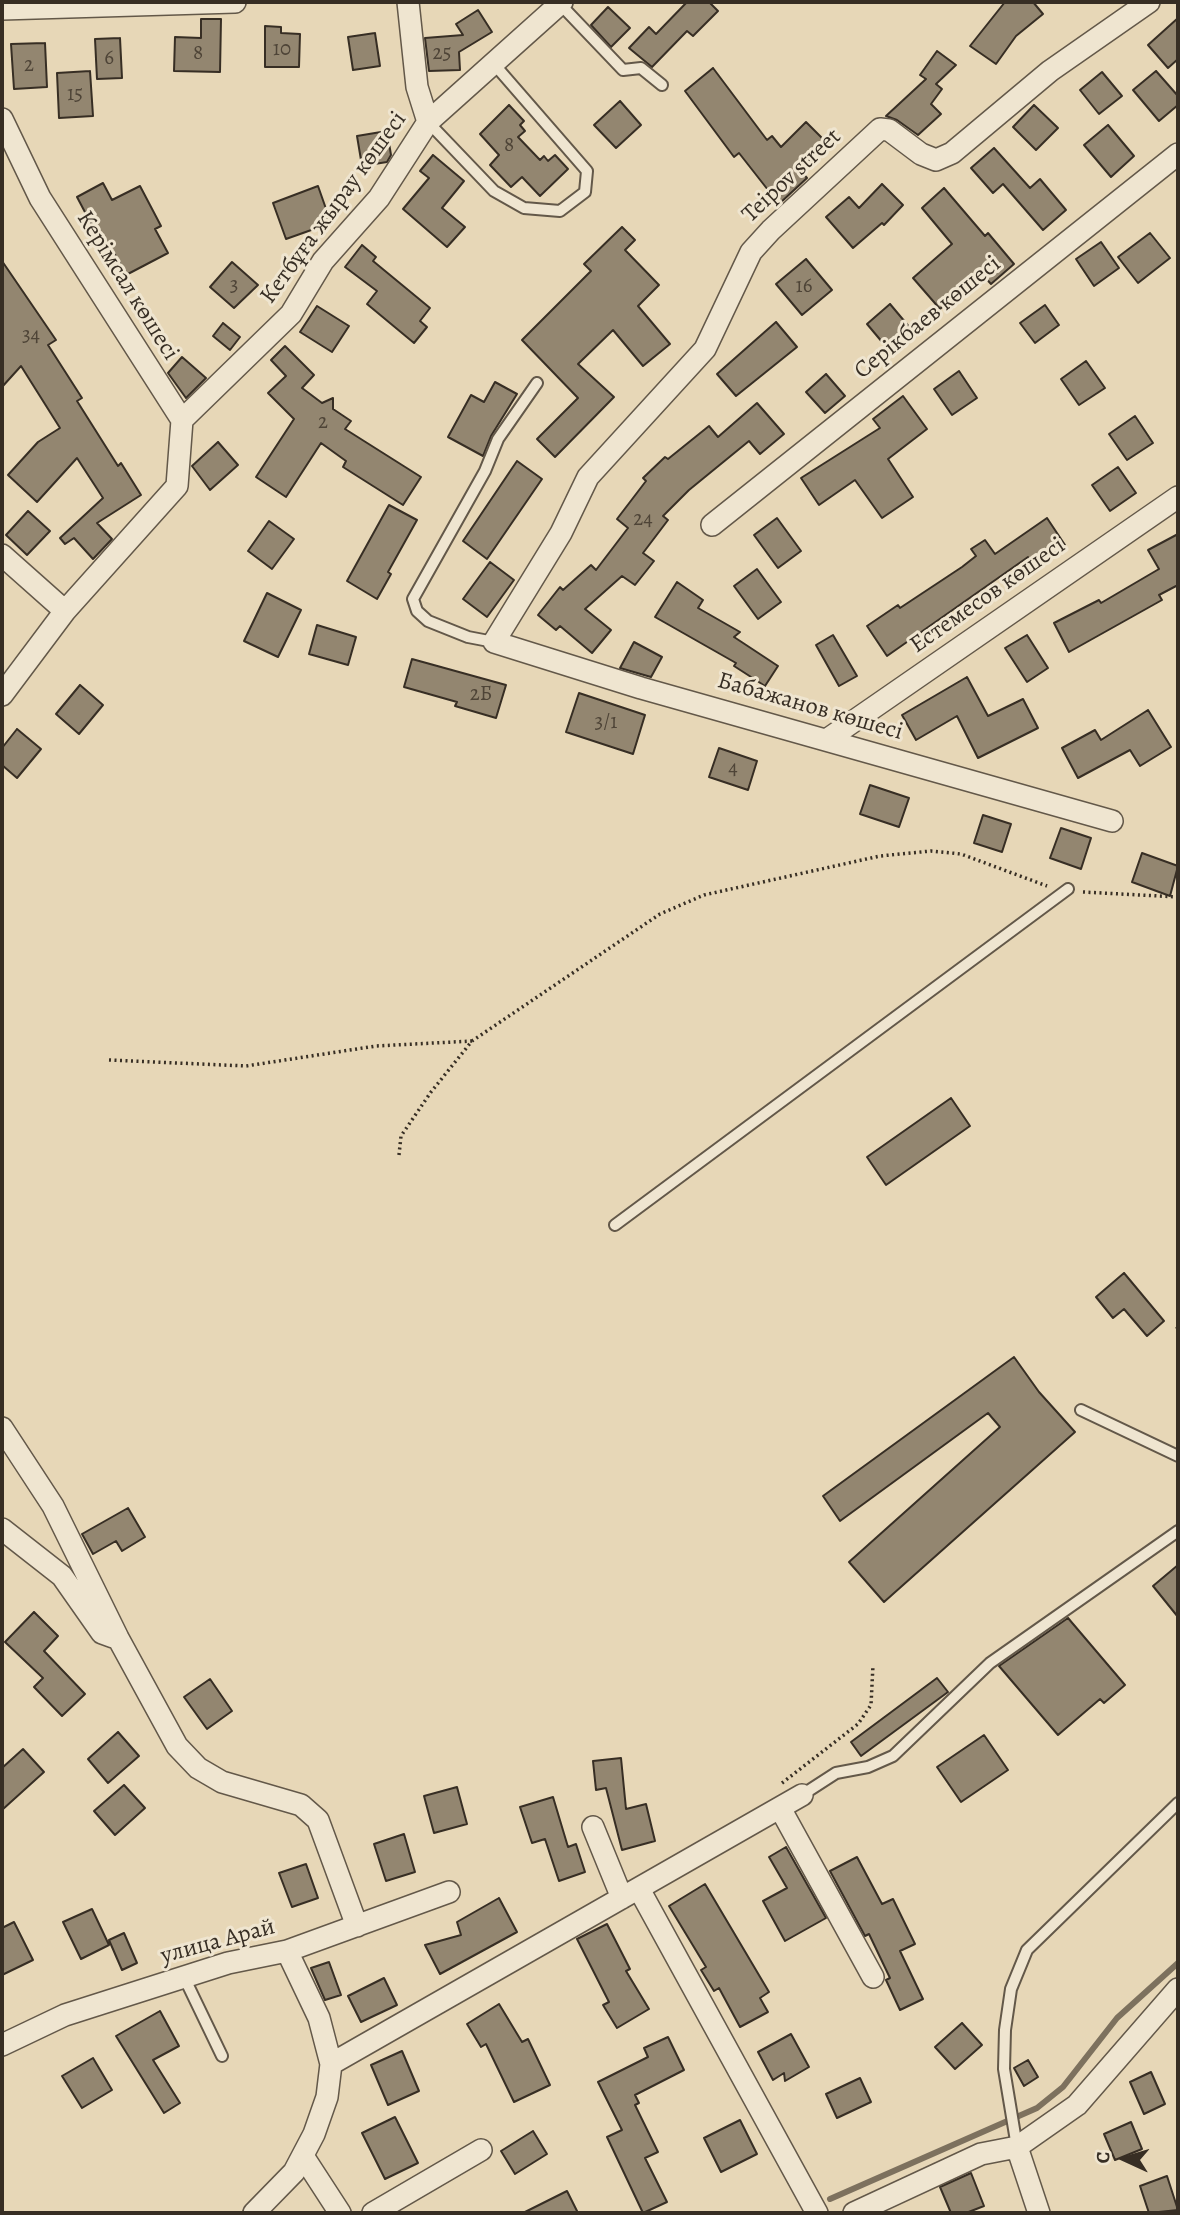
<!DOCTYPE html>
<meta charset="utf-8">
<style>
body{margin:0}
#map{position:relative;width:1180px;height:2215px;overflow:hidden;background:#e7d7b7;font-family:Alegreya,serif}
canvas{display:block}
.frame{position:absolute;inset:0;border:4px solid #372e24;pointer-events:none}
.north{position:absolute;left:1089px;top:2124px;width:70px;height:70px;-webkit-text-stroke:5px #efe5d0;paint-order:stroke;rotate:274deg;font-size:19px;font-weight:700;line-height:28px;text-align:center;color:#372e24}
.north::after{content:'';display:block;margin:auto;width:24px;height:32px;background:#372e24;clip-path:polygon(50% 0,100% 100%,50% 72%,0 100%)}
</style>
<div id="map">
<canvas width="1180" height="2215"></canvas>
<div class="frame"></div>
<div class="north">С</div>
</div>
<script>
const context = document.querySelector('canvas').getContext('2d');
context.lineJoin = 'round';
const shape = rows => new Path2D(rows.map(r => 'M' + r).join(''));
function stroke(path, color, width, dash) { context.strokeStyle = color; context.lineWidth = width; context.lineCap = dash ? 'butt' : 'round'; context.setLineDash(dash || []); context.stroke(path); }
function fill(path, color) { context.fillStyle = color; context.fill(path, 'evenodd'); }
function drawText(font, color, halo, rows, align = 'center') {
  context.font = font + ' Alegreya,serif'; context.lineWidth = 6; context.setLineDash([]); context.textBaseline = 'middle'; context.strokeStyle = halo; context.fillStyle = color; for (const [text, x, y, turn = 0] of rows) {
    context.save(); context.translate(x, y); context.rotate((+turn || 0) * Math.PI / 180); context.textAlign = isNaN(turn) ? turn : align; if (halo) context.strokeText(text, 0, 0); context.fillText(text, 0, 0); context.restore();
  }
}
const stream = shape([
 [830,2199,1037,2108,1063,2087,1117,2018,1178,1963]
]);
const building = shape([
 [687,2,709,2,718,11,693,36,687,31,652,67,629,48,649,27,656,34,687,2],
 [1005,2,1033,2,1043,14,1016,36,996,64,970,46,1005,2],
 [608,7,630,28,611,47,591,25,608,7],
 [478,10,492,32,459,52,460,70,429,71,425,38,463,35,456,24,478,10],
 [1178,18,1178,59,1168,68,1148,45,1178,18],
 [201,19,221,19,220,72,174,71,175,37,201,38,201,19],
 [265,26,281,27,281,33,300,34,299,67,265,67,265,26],
 [375,33,380,66,353,70,348,37,375,33],
 [120,38,122,78,97,79,95,39,120,38],
 [45,43,47,87,14,89,11,44,45,43],
 [937,51,956,65,936,84,942,89,931,104,941,114,918,135,897,120,886,116,926,79,920,75,937,51],
 [713,68,767,140,772,136,781,147,806,122,827,143,800,170,807,178,779,204,739,153,734,157,685,91,713,68],
 [90,71,93,116,59,118,57,73,90,71],
 [1156,71,1178,96,1178,105,1159,121,1133,90,1156,71],
 [1102,72,1122,96,1099,114,1080,90,1102,72],
 [620,101,641,125,616,148,594,125,620,101],
 [509,105,524,121,520,125,525,131,518,137,540,160,544,156,548,161,555,155,568,169,540,196,522,177,511,187,490,165,499,155,480,134,509,105],
 [1034,105,1058,128,1036,150,1013,127,1034,105],
 [1108,125,1134,156,1111,177,1084,145,1108,125],
 [387,131,391,155,387,162,362,166,357,136,387,131],
 [994,148,1030,188,1040,179,1066,210,1043,230,1003,184,993,193,971,168,994,148],
 [433,155,464,181,442,208,465,227,447,247,403,209,429,178,420,171,433,155],
 [103,183,112,200,140,186,161,226,155,229,168,253,126,275,113,251,102,257,91,236,96,233,77,197,103,183],
 [882,184,903,205,884,225,882,223,853,248,826,217,849,197,859,208,882,184],
 [318,186,331,223,286,239,273,203,318,186],
 [944,188,985,236,988,233,1014,264,991,284,981,273,940,309,913,278,952,244,922,208,944,188],
 [622,227,635,240,625,250,659,285,638,306,670,344,643,366,613,330,578,364,614,397,555,457,537,439,578,398,522,340,591,271,584,264,622,227],
 [1150,233,1170,258,1138,283,1118,257,1150,233],
 [1101,242,1119,268,1094,286,1076,259,1101,242],
 [362,245,376,257,373,261,430,308,420,321,427,327,414,343,367,304,377,291,345,267,362,245],
 [806,259,832,290,802,315,776,284,806,259],
 [2,261,56,340,48,345,82,398,77,401,118,466,121,463,141,495,97,523,112,539,93,559,74,538,65,544,60,538,103,498,77,458,37,502,8,475,38,442,60,428,21,366,2,387,2,261],
 [232,262,258,285,234,308,210,287,232,262],
 [890,304,916,335,893,355,867,324,890,304],
 [1045,305,1059,325,1035,343,1020,323,1045,305],
 [317,306,349,326,332,352,300,332,317,306],
 [776,322,797,347,736,396,717,374,776,322],
 [223,323,240,337,230,350,213,336,223,323],
 [285,346,314,375,302,388,322,403,333,398,333,409,351,421,345,429,421,477,403,505,343,467,346,461,321,443,286,497,256,477,294,419,268,393,286,376,271,360,285,346],
 [182,357,206,378,186,398,168,373,182,357],
 [1086,361,1105,388,1079,405,1061,379,1086,361],
 [959,371,977,398,952,415,934,389,959,371],
 [826,374,845,396,825,413,806,392,826,374],
 [495,382,517,394,491,436,483,456,448,437,471,395,484,402,495,382],
 [903,396,927,429,888,459,913,497,882,518,855,480,819,505,801,478,880,428,873,419,903,396],
 [757,403,784,434,760,454,749,441,689,490,663,516,668,520,643,553,654,561,635,585,622,576,585,609,611,630,592,653,560,626,556,630,538,615,560,587,563,590,591,565,596,570,628,528,617,519,646,481,643,478,665,457,668,459,709,426,718,437,757,403],
 [1135,416,1153,443,1127,460,1109,434,1135,416],
 [218,442,238,465,210,490,192,466,218,442],
 [517,461,542,479,487,559,463,541,517,461],
 [1118,467,1136,493,1110,511,1092,485,1118,467],
 [389,505,417,520,388,572,391,574,377,599,347,581,389,505],
 [28,511,50,531,27,555,6,535,28,511],
 [777,518,801,551,778,568,754,535,777,518],
 [1047,518,1065,545,1034,565,1028,557,887,656,867,626,898,605,900,608,962,567,976,556,971,549,985,540,995,554,1047,518],
 [269,521,294,539,272,569,248,551,269,521],
 [1178,534,1178,585,1159,595,1162,600,1069,652,1054,623,1099,600,1101,603,1159,569,1148,550,1178,534],
 [490,562,514,580,487,617,463,599,490,562],
 [757,569,781,602,758,619,734,586,757,569],
 [677,582,703,600,698,608,740,632,734,637,778,666,765,686,734,666,736,663,655,617,677,582],
 [267,593,301,610,278,657,244,641,267,593],
 [317,625,356,637,348,665,309,654,317,625],
 [833,635,857,676,839,686,816,645,833,635],
 [1027,635,1048,668,1027,682,1005,648,1027,635],
 [634,642,662,657,651,677,620,668,634,642],
 [412,659,506,685,496,718,455,706,457,702,404,687,412,659],
 [967,677,988,716,1023,699,1038,728,978,758,957,716,916,740,902,715,967,677],
 [80,685,103,705,79,734,56,714,80,685],
 [579,693,645,715,633,754,566,732,579,693],
 [1148,710,1171,747,1140,766,1130,750,1078,778,1062,748,1095,730,1101,740,1148,710],
 [17,729,41,749,17,778,2,765,2,748,17,729],
 [719,748,757,761,748,790,709,777,719,748],
 [870,785,909,798,899,827,860,814,870,785],
 [983,815,1011,824,1002,852,974,843,983,815],
 [1061,828,1091,838,1081,869,1050,858,1061,828],
 [1142,853,1178,866,1170,896,1132,882,1142,853],
 [951,1098,970,1126,886,1185,867,1157,951,1098],
 [1124,1273,1164,1321,1147,1336,1124,1309,1113,1318,1096,1297,1124,1273],
 [1014,1357,1039,1392,1075,1432,884,1602,849,1562,1000,1427,988,1413,840,1521,823,1496,1014,1357],
 [128,1508,145,1537,122,1551,116,1541,93,1554,82,1534,128,1508],
 [1178,1565,1178,1617,1153,1586,1178,1565],
 [34,1612,58,1636,44,1651,85,1694,62,1716,34,1687,43,1678,5,1642,34,1612],
 [1068,1618,1125,1685,1104,1703,1100,1699,1058,1735,999,1666,1068,1618],
 [937,1678,948,1692,861,1756,851,1742,937,1678],
 [210,1679,232,1711,207,1729,184,1697,210,1679],
 [118,1732,139,1756,108,1783,88,1759,118,1732],
 [984,1735,1008,1770,961,1802,937,1767,984,1735],
 [23,1749,44,1772,2,1810,2,1768,23,1749],
 [621,1758,626,1809,646,1804,655,1841,622,1850,606,1788,596,1790,593,1761,621,1758],
 [124,1785,145,1808,115,1835,94,1811,124,1785],
 [457,1787,467,1824,434,1833,424,1796,457,1787],
 [553,1797,568,1847,576,1844,585,1872,559,1881,545,1839,532,1843,520,1807,553,1797],
 [404,1834,415,1872,386,1881,374,1844,404,1834],
 [786,1847,826,1918,785,1941,763,1901,787,1888,769,1857,786,1847],
 [857,1857,882,1904,893,1899,915,1944,900,1951,923,1999,900,2010,886,1980,890,1978,869,1934,865,1936,830,1871,857,1857],
 [306,1864,318,1898,292,1907,279,1873,306,1864],
 [705,1884,769,1992,760,1998,768,2012,740,2027,719,1988,714,1991,701,1970,706,1967,669,1906,705,1884],
 [499,1898,517,1932,440,1974,425,1945,461,1935,457,1922,499,1898],
 [92,1909,109,1945,81,1959,63,1922,92,1909],
 [14,1922,33,1960,2,1975,2,1928,14,1922],
 [607,1924,630,1969,626,1971,649,2009,617,2028,603,2005,609,2002,577,1939,607,1924],
 [124,1933,137,1963,122,1970,109,1940,124,1933],
 [329,1962,341,1995,325,2000,311,1968,329,1962],
 [384,1978,397,2005,361,2022,348,1996,384,1978],
 [499,2004,522,2042,528,2039,550,2085,514,2102,486,2044,481,2047,467,2024,499,2004],
 [160,2011,179,2046,153,2060,180,2103,164,2113,116,2036,160,2011],
 [962,2023,982,2045,955,2069,935,2047,962,2023],
 [791,2034,809,2067,785,2081,784,2073,773,2080,758,2052,791,2034],
 [668,2037,684,2070,635,2095,639,2103,635,2105,658,2152,645,2158,667,2202,643,2213,607,2137,622,2130,598,2082,648,2057,644,2048,668,2037],
 [402,2051,419,2091,388,2105,371,2065,402,2051],
 [93,2058,112,2090,82,2108,62,2076,93,2058],
 [1028,2060,1038,2077,1024,2086,1014,2068,1028,2060],
 [1151,2072,1165,2104,1144,2114,1130,2082,1151,2072],
 [860,2078,871,2102,837,2118,826,2094,860,2078],
 [395,2117,418,2163,385,2179,362,2133,395,2117],
 [740,2120,757,2154,721,2172,704,2138,740,2120],
 [1131,2122,1142,2149,1115,2160,1104,2134,1131,2122],
 [533,2131,547,2154,515,2174,501,2151,533,2131],
 [971,2173,984,2206,966,2213,951,2213,940,2187,971,2173],
 [1167,2176,1178,2210,1149,2213,1140,2186,1167,2176],
 [567,2191,578,2213,523,2213,567,2191]
]);
const path = shape([
 [1083,892,1178,897],
 [109,1060,246,1066,376,1046,472,1041],
 [399,1155,401,1136,431,1092,472,1041,660,914,704,895,880,856,931,851,961,854,1047,886],
 [1176,1329,1178,1328],
 [782,1783,858,1724,871,1705,873,1665]
]);
const service = shape([
 [560,4,623,70,641,68,662,85],
 [428,122,494,191,524,208,560,211,585,192,587,171,494,64],
 [494,642,468,637,428,621,417,611,413,599,485,471,498,439,537,383],
 [615,1225,1068,889],
 [1081,1410,1178,1456],
 [802,1795,836,1773,868,1767,893,1756,990,1663,1178,1531],
 [184,1977,222,2056],
 [1017,2147,1004,2069,1005,2030,1011,1989,1027,1950,1178,1803]
]);
const minor = shape([
 [408,2,417,87,428,122],
 [2,9,235,2],
 [2,119,40,198,182,420,177,486,65,611,2,695],
 [182,420,291,314,323,261,379,198,428,122,562,2],
 [712,525,1178,154],
 [2,555,65,611],
 [828,739,1178,497],
 [1112,821,641,688,494,642,561,533,588,477,705,349,751,252,771,230,880,129,889,130,921,154,936,160,952,153,1050,71,1149,2],
 [2,1428,53,1506,118,1638,177,1746,198,1768,222,1782,301,1805,318,1820,357,1926],
 [2,1529,62,1576,102,1633,113,1637],
 [780,1808,873,1977],
 [593,1827,622,1898],
 [639,1889,817,2213],
 [2,2045,65,2015,228,1963,287,1951,449,1892],
 [331,2064,802,1795],
 [1017,2147,1039,2213],
 [303,2156,340,2213],
 [254,2213,294,2172,314,2134,327,2097,331,2064,319,2018,287,1951],
 [373,2213,481,2150],
 [854,2213,981,2154,1017,2147,1077,2105,1178,1989]
]);
const numberNames = [
 ["10",282,50],
 ["8",198,54],
 ["25",442,54],
 ["6",109,59],
 ["2",29,66],
 ["15",75,95],
 ["8",509,146],
 ["3",234,286],
 ["16",804,287],
 ["34",31,336],
 ["2",323,423],
 ["24",643,520],
 ["2Б",481,695],
 ["3/1",606,723],
 ["4",733,769]
];
const streetNames = [
 ["Teipov street",792,176,-43],
 ["Кетбұға жырау көшесі",334,208,-54],
 ["Керімсал көшесі",127,286,58],
 ["Серікбаев көшесі",928,318,-39],
 ["Естемесов көшесі",988,596,-35],
 ["Бабажанов көшесі",810,707,16],
 ["улица Арай",218,1942,-15]
];
stroke(stream, '#7d715e', 6);
fill(building, '#938670');
stroke(building, '#372e24', 2);
stroke(service, '#635849', 14);
stroke(minor, '#635849', 24);
stroke(path, '#372e24', 3.5, [2, 3.5]);
stroke(service, '#efe5d0', 10);
stroke(minor, '#efe5d0', 21);
drawText('21px', '#4e4437', null, numberNames);
drawText('24px', '#372e24', '#efe5d0', streetNames);
</script>
